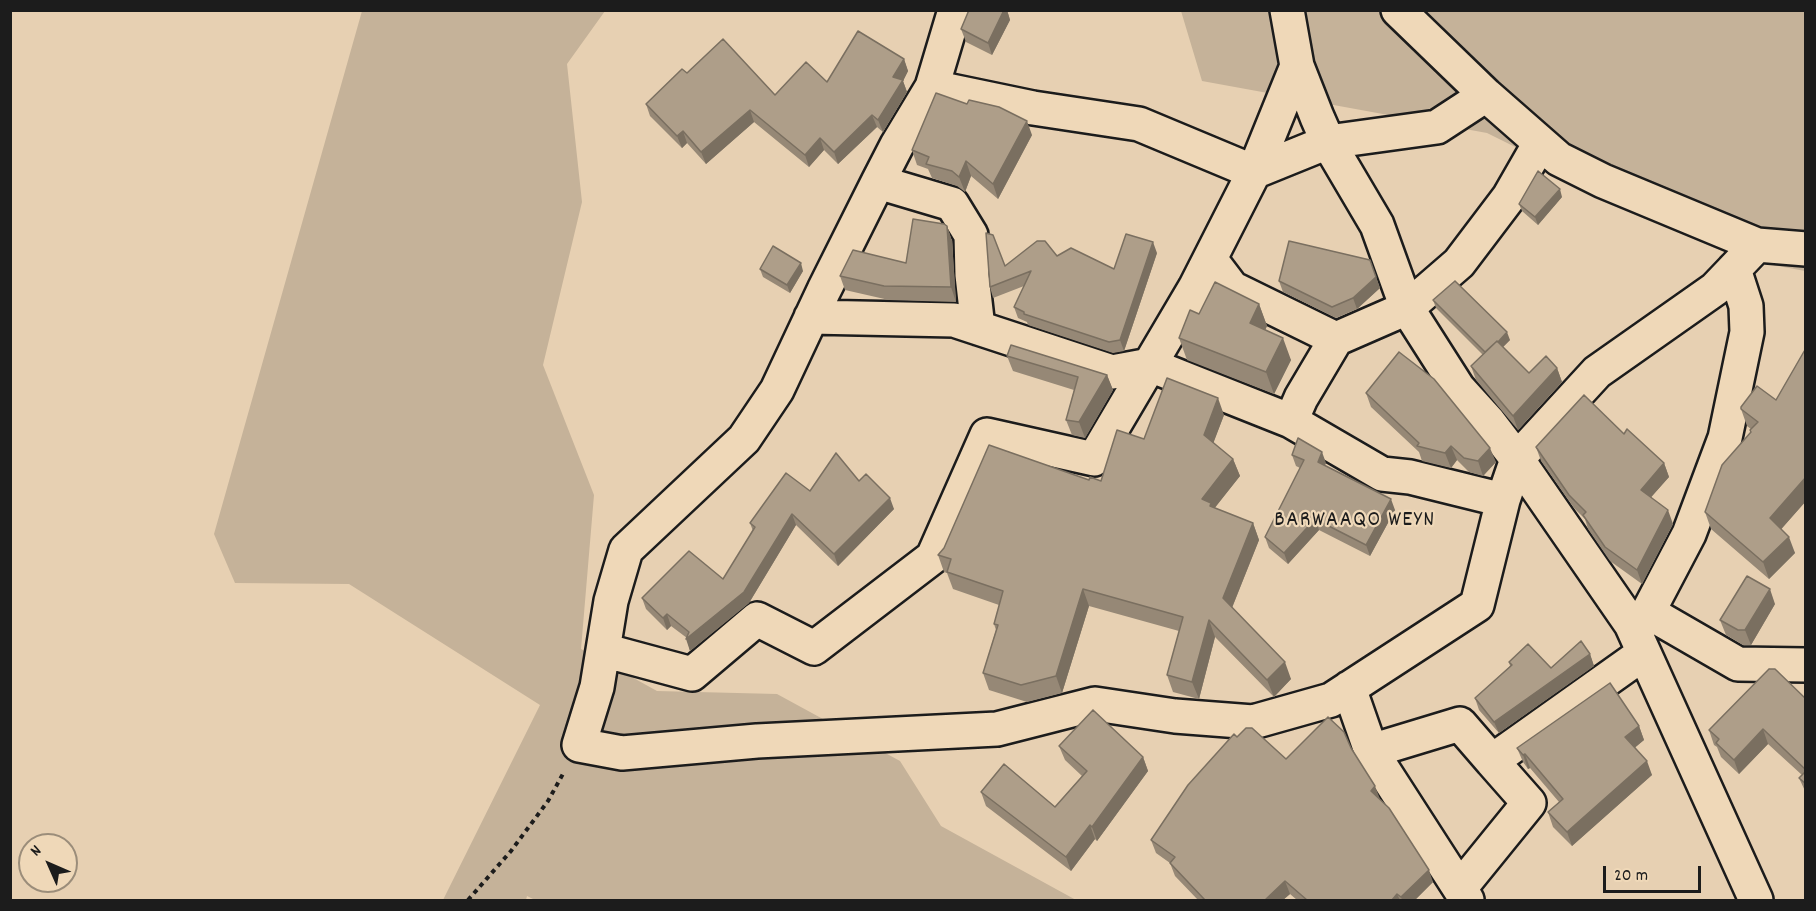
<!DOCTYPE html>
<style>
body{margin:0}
#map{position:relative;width:1816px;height:911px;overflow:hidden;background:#e7d0b2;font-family:Dekko,sans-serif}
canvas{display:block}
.frame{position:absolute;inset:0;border:12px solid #1c1c1c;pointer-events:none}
.north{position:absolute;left:18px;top:833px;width:60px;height:60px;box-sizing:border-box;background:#efd8b8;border:2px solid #9b8d7a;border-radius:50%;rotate:315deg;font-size:16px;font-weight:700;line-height:24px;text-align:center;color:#1c1c1c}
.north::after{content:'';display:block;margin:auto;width:21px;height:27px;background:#1c1c1c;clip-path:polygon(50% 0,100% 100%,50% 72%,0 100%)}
.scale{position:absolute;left:1603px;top:866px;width:98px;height:27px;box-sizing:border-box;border:3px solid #1c1c1c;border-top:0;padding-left:8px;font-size:18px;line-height:21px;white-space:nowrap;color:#1c1c1c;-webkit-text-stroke:4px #efd8b8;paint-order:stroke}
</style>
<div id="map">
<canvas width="1816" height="911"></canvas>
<div class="frame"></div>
<div class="north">N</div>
<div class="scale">20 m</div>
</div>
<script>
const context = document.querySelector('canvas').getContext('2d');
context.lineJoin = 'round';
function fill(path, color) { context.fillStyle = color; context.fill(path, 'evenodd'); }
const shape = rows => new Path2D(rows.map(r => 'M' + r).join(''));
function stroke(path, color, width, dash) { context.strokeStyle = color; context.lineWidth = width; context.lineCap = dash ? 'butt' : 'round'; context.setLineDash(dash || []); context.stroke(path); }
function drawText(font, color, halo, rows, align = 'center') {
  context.font = font + ' Dekko,sans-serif'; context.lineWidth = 4.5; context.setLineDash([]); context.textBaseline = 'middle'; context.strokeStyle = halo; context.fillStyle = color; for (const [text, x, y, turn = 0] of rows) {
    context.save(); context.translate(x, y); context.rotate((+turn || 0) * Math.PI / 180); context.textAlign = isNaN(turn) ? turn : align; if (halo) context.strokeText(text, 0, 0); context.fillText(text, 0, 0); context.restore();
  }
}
const green = shape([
 [362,11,605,11,567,64,582,202,543,365,594,495,581,649,657,691,777,694,900,761,941,826,1076,900,535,900,527,896,526,900,443,900,540,705,349,584,235,583,214,534],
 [1181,11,1805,11,1805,271,1741,259,1487,133,1202,81]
]);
const path = shape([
 [468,900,511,851,548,801,564,772]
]);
const street = shape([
 [955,10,932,87,897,145,878,182,824,290,777,390,744,439,626,550,611,601,597,687,579,745,622,753,757,741,997,729,1095,704,1175,716,1253,722,1331,700,1477,605,1503,500,1517,459,1597,372,1715,289,1757,245],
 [1287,10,1297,66,1317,117,1328,142,1377,225,1407,308,1458,388,1488,421,1517,459,1631,624,1756,900],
 [1398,10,1486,95,1559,159,1603,181,1757,245,1806,249],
 [932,87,1033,108,1139,124,1254,172,1328,142,1437,127,1486,95],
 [878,182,952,204,971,235,972,275,978,328],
 [1210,259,1232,288,1336,339],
 [811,317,954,320,1112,372,1150,365,1291,421,1382,474,1410,477,1503,500],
 [1291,421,1301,398,1336,339,1407,308,1459,263,1509,197,1540,143],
 [1648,612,1689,534,1725,438,1747,332,1746,306,1734,269],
 [1631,624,1648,612,1738,664,1806,665],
 [603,650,692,674,757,619,814,648,933,557,987,435,1094,459,1195,288,1254,172,1297,66],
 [1349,688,1371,751,1467,900],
 [1371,751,1460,724,1492,761],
 [1460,888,1529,803,1492,761,1644,653]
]);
const wall = shape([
 [969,10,1007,10,1010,20,992,55,966,42,961,29],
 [904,59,908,71,903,81,907,92,883,132,877,127,838,164,824,150,809,167,754,122,706,164,687,143,682,148,650,116,646,104,775,95,827,82],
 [1032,135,998,199,971,176,965,192,957,186,932,178,928,169,917,165,912,150],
 [1562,197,1538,225,1522,211,1519,204],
 [947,226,952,241,956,302,889,300,845,290,840,276,906,263],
 [1157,253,1124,351,1113,353,1028,325,1027,322,1018,318,1014,307,1024,286,993,298,990,287,1005,266,1057,256,1114,269],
 [1370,260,1380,288,1357,309,1336,318,1283,292,1279,281],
 [760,269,803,271,790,293,763,277],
 [1433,300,1510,340,1503,347,1529,373,1557,368,1562,382,1518,430,1476,380,1471,366,1483,355,1436,308],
 [1259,304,1267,326,1265,330,1291,360,1274,394,1187,360,1179,338,1199,314],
 [1806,348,1806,501,1781,529,1795,553,1769,579,1711,529,1705,512,1751,433,1750,430,1751,429,1747,426,1741,409,1776,400],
 [1007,356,1107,375,1113,390,1085,438,1072,435,1066,420,1074,390,1013,371],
 [1366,393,1496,462,1483,476,1469,472,1457,460,1451,468,1422,461,1419,452,1371,407],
 [1224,415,1213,443,1233,459,1240,476,1214,508,1253,523,1259,540,1232,608,1291,679,1274,697,1215,637,1199,699,1173,692,1167,675,1179,631,1089,606,1062,693,1027,702,989,690,983,673,996,630,994,624,999,605,953,589,947,573,944,572,938,555,1089,480,1101,481,1144,439],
 [1536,447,1664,463,1669,477,1651,497,1673,524,1642,584,1610,561,1588,529,1585,519,1574,508,1541,461],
 [1292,455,1326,463,1325,465,1395,510,1370,556,1319,530,1288,564,1269,548,1265,537,1300,468,1296,466],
 [859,481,894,509,838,566,796,525,749,603,690,651,687,638,671,626,667,630,646,609,642,598,723,579,753,531,750,523,810,491],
 [1775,604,1751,645,1743,645,1726,635,1720,620],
 [1590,654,1594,666,1499,733,1479,710,1475,698,1510,666,1509,662,1551,668],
 [1806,699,1806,793,1799,778,1802,775,1768,744,1739,774,1721,757,1717,747,1714,745,1709,730],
 [1639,726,1644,740,1635,747,1652,775,1572,846,1553,827,1548,812,1559,802,1530,768,1528,769,1523,762,1517,748],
 [1237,737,1286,759,1351,748,1380,799,1433,882,1415,900,1297,900,1290,894,1283,900,1198,900,1175,876,1170,863,1156,853,1151,840],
 [1059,746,1143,757,1148,771,1097,841,1095,839,1071,871,986,806,981,792,1055,807,1082,776,1065,760]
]);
const shadedWall = shape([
 [1004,10,1007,10,1010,20,992,55,988,43],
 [904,59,908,71,903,81,907,92,883,132,878,120,893,77],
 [750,110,754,122,706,164,701,152],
 [872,115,877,127,838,164,834,152],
 [1027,121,1032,135,998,199,993,184],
 [683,131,687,143,682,148,677,136],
 [820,138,824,150,809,167,805,155],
 [966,161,971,176,965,192,959,177],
 [1560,189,1562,197,1538,225,1535,217],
 [947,226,952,241,956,302,951,287],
 [1153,242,1157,253,1124,351,1120,340],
 [801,263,803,271,790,293,787,285],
 [1376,277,1380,288,1357,309,1353,298],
 [1259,304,1267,326,1258,345,1250,323],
 [1507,332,1510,340,1489,361,1486,353],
 [1283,338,1291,360,1274,394,1266,372],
 [1557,368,1562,382,1518,430,1513,416],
 [1107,375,1113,390,1085,438,1079,422],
 [1218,398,1224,415,1210,452,1204,435],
 [1451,446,1457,460,1451,468,1445,453],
 [1490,448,1496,462,1483,476,1478,461],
 [1322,452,1326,463,1322,472,1318,462],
 [1233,459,1240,476,1214,509,1202,499],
 [1664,463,1669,477,1646,503,1641,490],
 [1806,477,1806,501,1777,534,1770,518],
 [890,498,894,509,838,566,834,554],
 [1391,499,1395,510,1370,556,1366,545],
 [1668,510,1673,524,1642,584,1637,570],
 [792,514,796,525,749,603,690,651,686,639],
 [1315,519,1319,530,1288,564,1284,553],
 [1253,523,1259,540,1229,615,1223,598],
 [1789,537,1795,553,1769,579,1763,562],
 [1083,589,1089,606,1062,693,1056,676],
 [1770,589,1775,604,1751,645,1745,630],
 [667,614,671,626,667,630,663,618],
 [1209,620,1215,637,1199,699,1192,682],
 [1590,654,1594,666,1499,733,1494,722],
 [1285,662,1291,679,1274,697,1267,680],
 [1639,726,1644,740,1631,751,1625,737],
 [1763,729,1768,744,1739,774,1734,760],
 [1525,754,1530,768,1528,769,1523,755],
 [1143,757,1148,771,1097,841,1092,827],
 [1647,761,1652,775,1572,846,1567,832],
 [1375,786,1380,799,1371,791],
 [1090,825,1095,839,1071,871,1066,857],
 [1429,870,1433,882,1415,900,1402,900,1401,897],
 [1285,881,1290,894,1283,900,1265,900],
 [1397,894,1400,900,1392,900]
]);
const building = shape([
 [969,10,1004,10,988,43,961,29,969,10],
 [858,31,904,59,893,77,903,80,878,120,872,115,834,152,820,138,805,155,750,110,701,152,683,131,677,136,646,104,682,69,687,73,723,39,775,95,806,62,827,82,858,31],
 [936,93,967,104,969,100,999,107,1027,121,993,184,966,161,959,177,952,171,926,164,929,157,912,150,936,93],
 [1538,171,1560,189,1535,217,1519,204,1538,171],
 [913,219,944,224,947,226,951,287,884,286,840,276,853,250,906,263,913,219],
 [986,233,993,235,1005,266,1037,241,1045,241,1057,256,1071,248,1114,269,1126,234,1153,242,1120,340,1109,342,1024,314,1024,312,1014,307,1031,271,990,287,986,233],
 [1289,241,1370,260,1376,277,1353,298,1332,307,1279,281,1289,241],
 [773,246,801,263,787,285,760,269,773,246],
 [1455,281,1507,332,1498,342,1497,341,1485,352,1433,300,1455,281],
 [1215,282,1259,304,1250,323,1283,338,1266,372,1179,338,1190,310,1199,314,1215,282],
 [1497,341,1529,373,1546,356,1557,368,1513,416,1471,366,1497,341],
 [1011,345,1107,375,1079,422,1066,420,1078,377,1007,356,1011,345],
 [1806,348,1806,477,1770,518,1789,537,1763,562,1705,512,1722,465,1751,432,1750,430,1758,422,1741,409,1741,407,1757,386,1776,400,1806,348],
 [1399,352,1434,379,1490,448,1478,461,1464,458,1451,446,1445,453,1417,446,1419,443,1366,393,1399,352],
 [1167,378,1218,398,1204,435,1233,459,1202,499,1211,503,1210,506,1253,523,1223,598,1285,662,1267,680,1209,620,1192,682,1167,675,1183,617,1083,589,1056,676,1021,685,983,673,998,625,994,624,1003,591,947,572,951,559,938,555,944,548,989,445,1089,480,1090,477,1101,481,1117,430,1144,439,1167,378],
 [1584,395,1624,434,1627,429,1664,463,1641,490,1668,510,1637,570,1605,547,1583,515,1586,512,1569,495,1536,447,1584,395],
 [1298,438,1322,452,1318,462,1391,499,1366,545,1315,519,1284,553,1265,537,1304,460,1292,455,1298,438],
 [836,453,859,481,866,474,890,498,834,554,792,514,744,592,686,639,689,632,667,614,663,618,642,598,689,551,723,579,755,527,750,523,786,473,810,491,836,453],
 [1747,576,1770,589,1745,630,1738,630,1720,620,1747,576],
 [1581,641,1590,654,1494,722,1475,698,1512,665,1509,662,1528,644,1551,668,1581,641],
 [1769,669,1775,669,1806,699,1806,770,1763,729,1734,760,1716,743,1719,739,1709,730,1769,669],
 [1610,683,1639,726,1625,737,1647,761,1567,832,1548,812,1563,799,1525,754,1523,755,1517,748,1610,683],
 [1093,710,1143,757,1092,827,1090,825,1066,857,981,792,1004,764,1055,807,1087,771,1059,746,1093,710],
 [1328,717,1344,732,1351,748,1375,786,1371,791,1389,808,1429,870,1401,897,1397,894,1392,900,1307,900,1285,881,1265,900,1205,900,1170,863,1175,857,1151,840,1188,785,1234,734,1237,737,1246,728,1252,728,1286,759,1328,717],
 [1806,771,1806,784,1799,778,1806,771]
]);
const quarterNames = [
 ["BARWAAQO WEYN",1355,522]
];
fill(green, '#c5b299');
stroke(street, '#1c1c1c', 38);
stroke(path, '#1c1c1c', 4, [4.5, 4.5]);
stroke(street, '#efd8b8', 33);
fill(wall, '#968876');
fill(shadedWall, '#7a6f60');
fill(building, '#ae9e89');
stroke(building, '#7a6f60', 1.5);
context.letterSpacing = '1.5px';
drawText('22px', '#1c1c1c', '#efd8b8', quarterNames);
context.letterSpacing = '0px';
</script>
